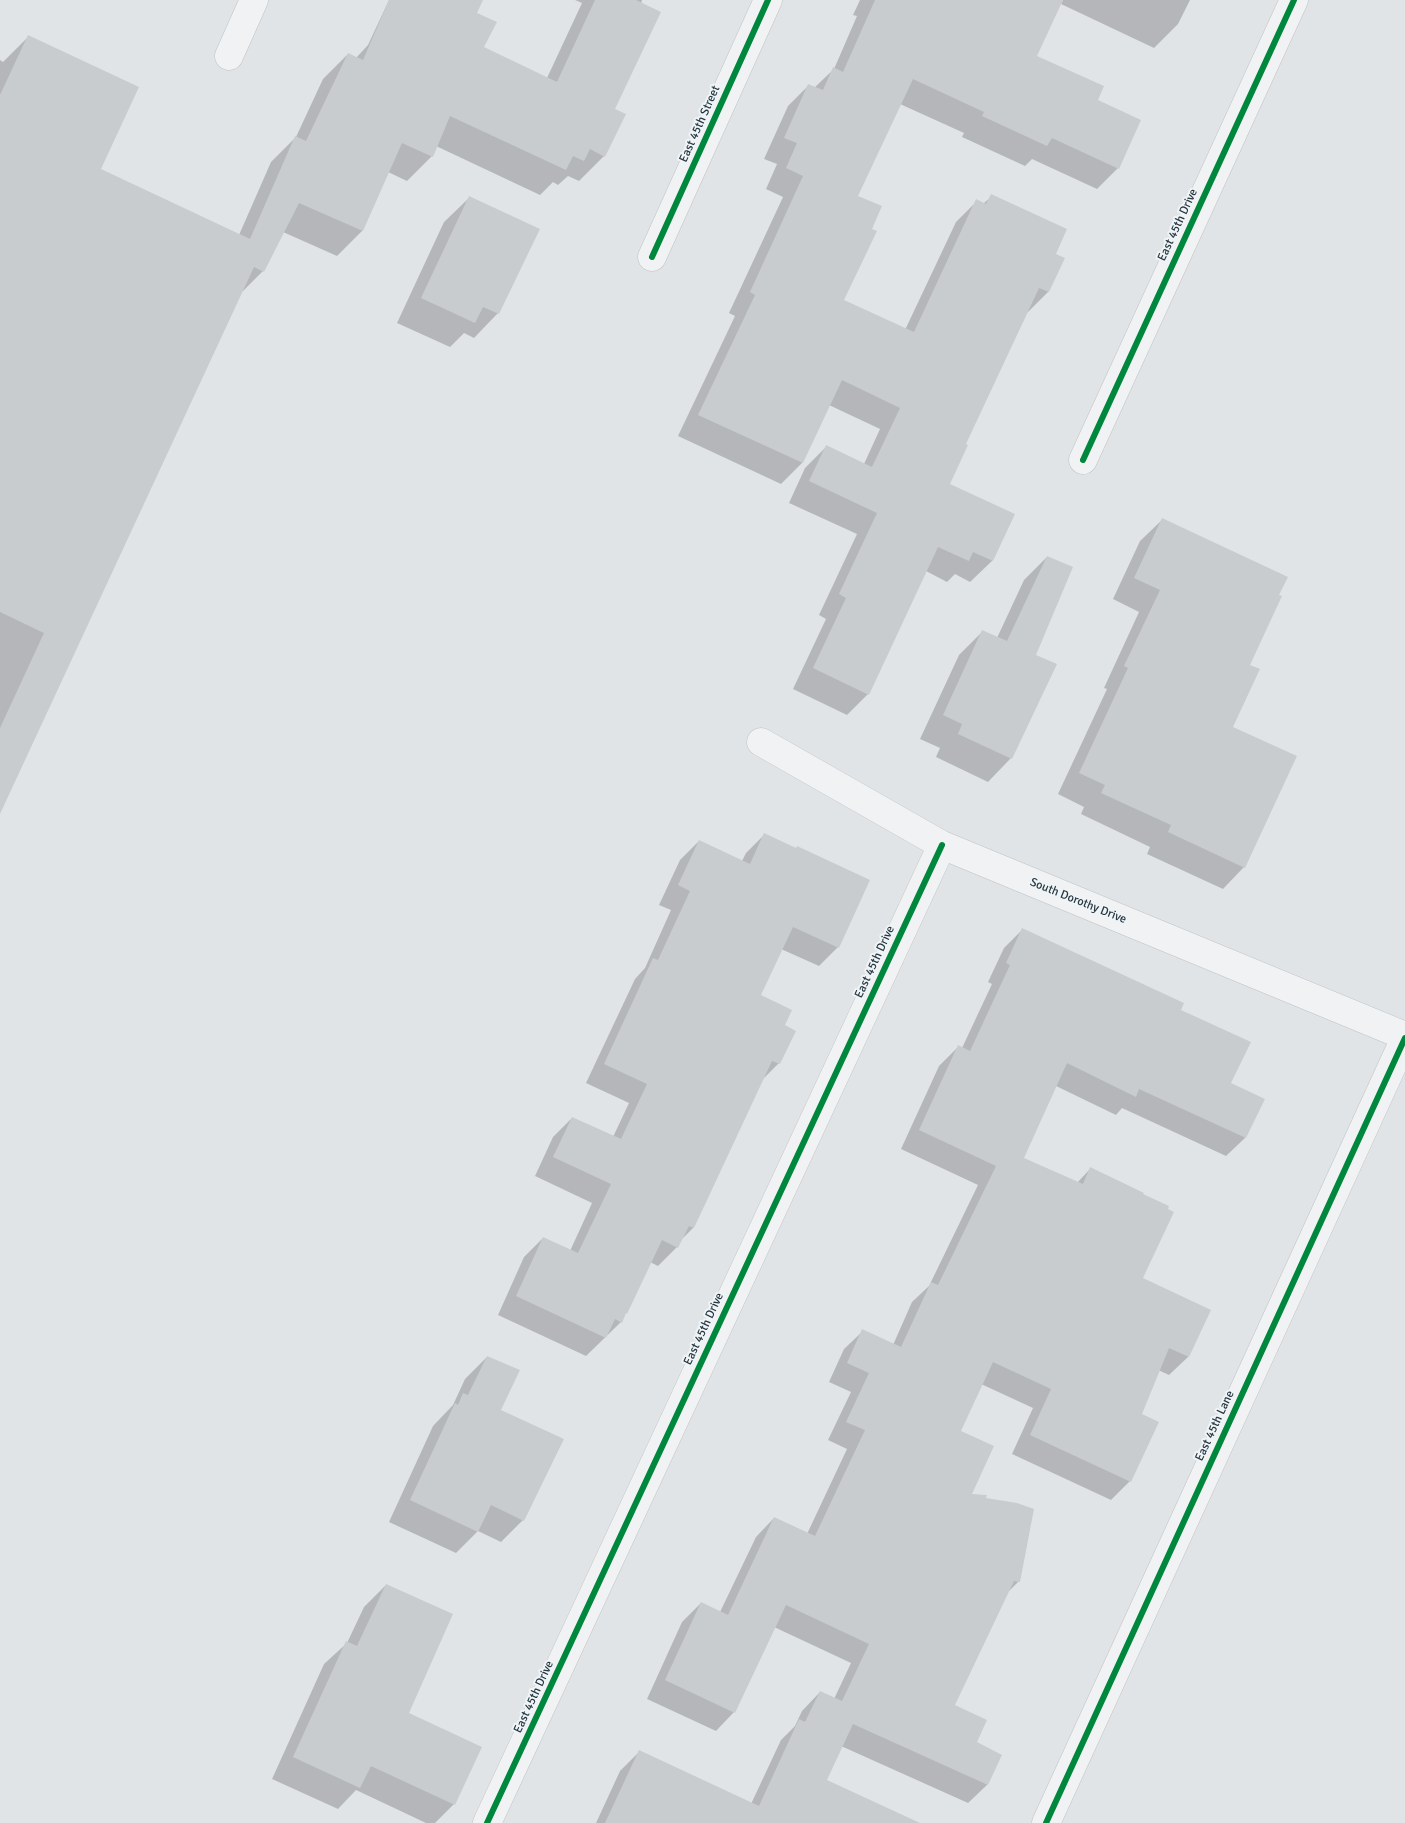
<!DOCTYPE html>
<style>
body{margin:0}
canvas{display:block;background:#e1e4e7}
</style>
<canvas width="1405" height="1823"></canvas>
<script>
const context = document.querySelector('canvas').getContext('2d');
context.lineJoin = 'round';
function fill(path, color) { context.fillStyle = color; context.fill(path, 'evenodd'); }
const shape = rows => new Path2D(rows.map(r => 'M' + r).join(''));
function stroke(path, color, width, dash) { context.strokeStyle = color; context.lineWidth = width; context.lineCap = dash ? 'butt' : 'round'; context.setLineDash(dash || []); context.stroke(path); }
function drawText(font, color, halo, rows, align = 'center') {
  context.font = font + ' Signika,sans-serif'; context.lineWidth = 4; context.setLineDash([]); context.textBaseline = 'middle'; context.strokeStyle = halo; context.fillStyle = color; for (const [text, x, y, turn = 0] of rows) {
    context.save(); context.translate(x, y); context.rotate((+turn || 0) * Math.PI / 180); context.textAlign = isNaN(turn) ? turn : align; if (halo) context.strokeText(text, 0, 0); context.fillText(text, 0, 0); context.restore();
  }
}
const shadow = shape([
 [389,0,481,0,475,13,482,48,547,78,582,3,575,0,642,0,613,110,604,156,579,181,568,176,558,185,553,182,540,195,436,146,432,156,407,181,388,172,362,231,337,256,283,232,263,271,240,294,0,811,0,60,3,62,28,37,99,170,239,235,271,162,296,137,323,79,348,54,356,58,368,45],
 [860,0,1029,0,1035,56,1096,101,1118,168,1097,189,1032,159,1025,166,962,137,964,133,900,104,857,197,843,301,905,330,956,222,977,201,983,204,992,196,1054,254,1063,258,1048,292,1027,313,964,445,948,484,1013,514,992,561,970,582,955,574,947,582,926,571,868,694,847,715,793,689,826,619,819,615,857,534,789,503,805,468,826,447,864,464,880,429,829,405,802,463,781,484,678,436,735,316,729,313,783,197,766,189,777,164,764,159,788,106,809,85,814,88,834,69,857,16,853,15],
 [1063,0,1190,0,1178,24,1154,48,1061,4],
 [469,198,498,313,474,338,464,333,450,347,397,323,444,222],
 [1162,520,1249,666,1231,727,1244,867,1223,889,1147,854,1150,847,1081,814,1084,807,1058,794,1107,689,1104,688,1139,612,1113,599,1140,541],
 [1047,557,1034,655,1011,758,988,782,936,757,940,748,920,739,959,655,983,631,997,638,1024,580],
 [765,834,838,947,819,966,781,949,759,996,784,1026,779,1063,762,1080,693,1228,681,1240,677,1247,658,1266,650,1262,621,1322,586,1356,498,1315,524,1257,543,1238,570,1251,592,1203,535,1176,553,1137,572,1118,613,1137,629,1103,586,1083,635,979,645,968,671,910,659,905,680,860,699,841,742,861,746,853],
 [1023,929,1179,1011,1230,1084,1263,1099,1245,1138,1226,1156,1122,1108,1116,1115,1056,1086,1023,1158,1077,1183,1090,1169,1142,1279,1210,1310,1188,1357,1169,1375,1158,1370,1140,1415,1130,1481,1111,1500,1012,1454,1033,1408,981,1384,959,1432,970,1495,1019,1581,1007,1593,953,1706,975,1743,1001,1755,987,1785,968,1803,841,1746,825,1781,917,1823,596,1823,620,1771,639,1752,751,1804,781,1740,795,1726,802,1711,820,1692,834,1699,851,1663,774,1627,734,1712,716,1731,647,1699,682,1622,701,1603,720,1612,756,1537,774,1518,807,1534,847,1449,828,1440,851,1392,829,1382,844,1349,863,1331,893,1345,912,1302,929,1286,978,1185,901,1149,939,1066,958,1047,962,1048,992,984,988,982,1004,948],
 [487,1357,500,1411,563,1440,523,1520,501,1542,478,1531,456,1553,389,1522,433,1426,453,1405,465,1379],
 [386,1585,407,1714,454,1804,435,1823,426,1823,356,1790,338,1809,272,1779,324,1664,347,1643,364,1607]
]);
const building = shape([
 [389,0,483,0,477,13,497,22,484,47,557,82,595,0,636,0,661,12,615,109,626,114,605,157,590,149,584,161,573,156,566,170,450,116,433,157,402,143,363,231,299,203,264,272,254,267,0,814,0,728,44,633,0,612,0,95,28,35,139,87,101,169,250,239,295,136,306,141,348,53,363,60],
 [875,0,1063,0,1037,56,1104,86,1098,100,1141,120,1119,169,1052,138,1047,146,982,116,984,112,913,79,858,196,882,206,872,229,877,231,844,300,914,332,976,199,986,204,991,194,1067,229,1056,254,1065,258,1049,292,1039,288,966,444,968,445,950,484,1015,514,993,561,973,552,969,561,938,547,869,695,813,668,846,598,839,594,877,513,809,481,826,445,872,467,900,408,842,380,803,463,698,415,755,295,750,292,803,176,786,168,797,143,784,138,808,84,823,90,833,67,843,72],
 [469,196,540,229,499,314,483,307,475,323,421,298],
 [1162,518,1288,577,1279,595,1282,596,1250,665,1260,669,1233,727,1297,756,1245,868,1168,832,1171,825,1101,793,1105,785,1079,773,1128,668,1124,666,1160,590,1134,578],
 [1047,556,1073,567,1036,655,1057,664,1012,759,958,734,962,724,943,715,982,630,1007,641],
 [764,833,796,848,797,846,870,880,839,948,793,927,761,995,792,1010,785,1025,796,1031,780,1064,772,1061,694,1228,689,1226,678,1248,662,1240,627,1314,626,1313,622,1323,615,1319,606,1338,516,1296,543,1237,578,1253,611,1184,553,1157,572,1117,621,1139,647,1084,604,1064,653,958,658,960,690,891,678,885,699,840,750,864],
 [1022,928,1184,1003,1181,1010,1251,1042,1231,1083,1265,1099,1246,1138,1139,1089,1136,1097,1067,1063,1024,1158,1083,1184,1090,1167,1144,1193,1143,1194,1169,1206,1168,1209,1174,1212,1143,1278,1211,1310,1189,1357,1169,1348,1142,1414,1159,1422,1131,1482,1030,1435,1051,1389,993,1362,961,1431,994,1446,972,1494,987,1495,986,1498,1017,1503,1034,1509,1020,1582,1014,1581,955,1705,987,1720,977,1742,1002,1755,988,1785,853,1724,827,1780,920,1823,605,1823,639,1750,759,1806,799,1719,805,1722,820,1691,842,1701,869,1644,786,1605,735,1713,665,1680,701,1602,728,1615,774,1517,815,1536,865,1430,846,1422,869,1373,847,1363,862,1329,901,1347,931,1282,938,1285,996,1166,919,1130,958,1045,970,1051,1010,965,1006,963],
 [487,1356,520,1370,501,1410,564,1439,524,1521,491,1505,478,1532,410,1500,455,1403,458,1405,463,1393,468,1395],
 [386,1584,453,1614,409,1713,482,1747,455,1805,371,1766,360,1788,293,1757,346,1641,357,1646]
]);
const street = shape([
 [229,56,254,0],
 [652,257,768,0],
 [1083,460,1294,0],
 [761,742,942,845,1405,1036],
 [487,1823,942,845],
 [1046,1823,1405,1038]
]);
const cycleway = shape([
 [652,257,768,0],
 [1083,460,1294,0],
 [487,1823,942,845],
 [1046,1823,1405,1038]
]);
const streetNames = [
 ["East 45th Street",700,124,-66],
 ["East 45th Drive",1178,225,-65],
 ["South Dorothy Drive",1078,901,22],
 ["East 45th Drive",875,962,-65],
 ["East 45th Drive",704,1329,-65],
 ["East 45th Lane",1215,1426,-65],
 ["East 45th Drive",534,1697,-65]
];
fill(shadow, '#0003');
fill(building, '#c9cccf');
stroke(street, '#bfc2c5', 29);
stroke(street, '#f1f2f3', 28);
stroke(cycleway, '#00873e', 6);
drawText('12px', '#273641', '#eff4f6', streetNames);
</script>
